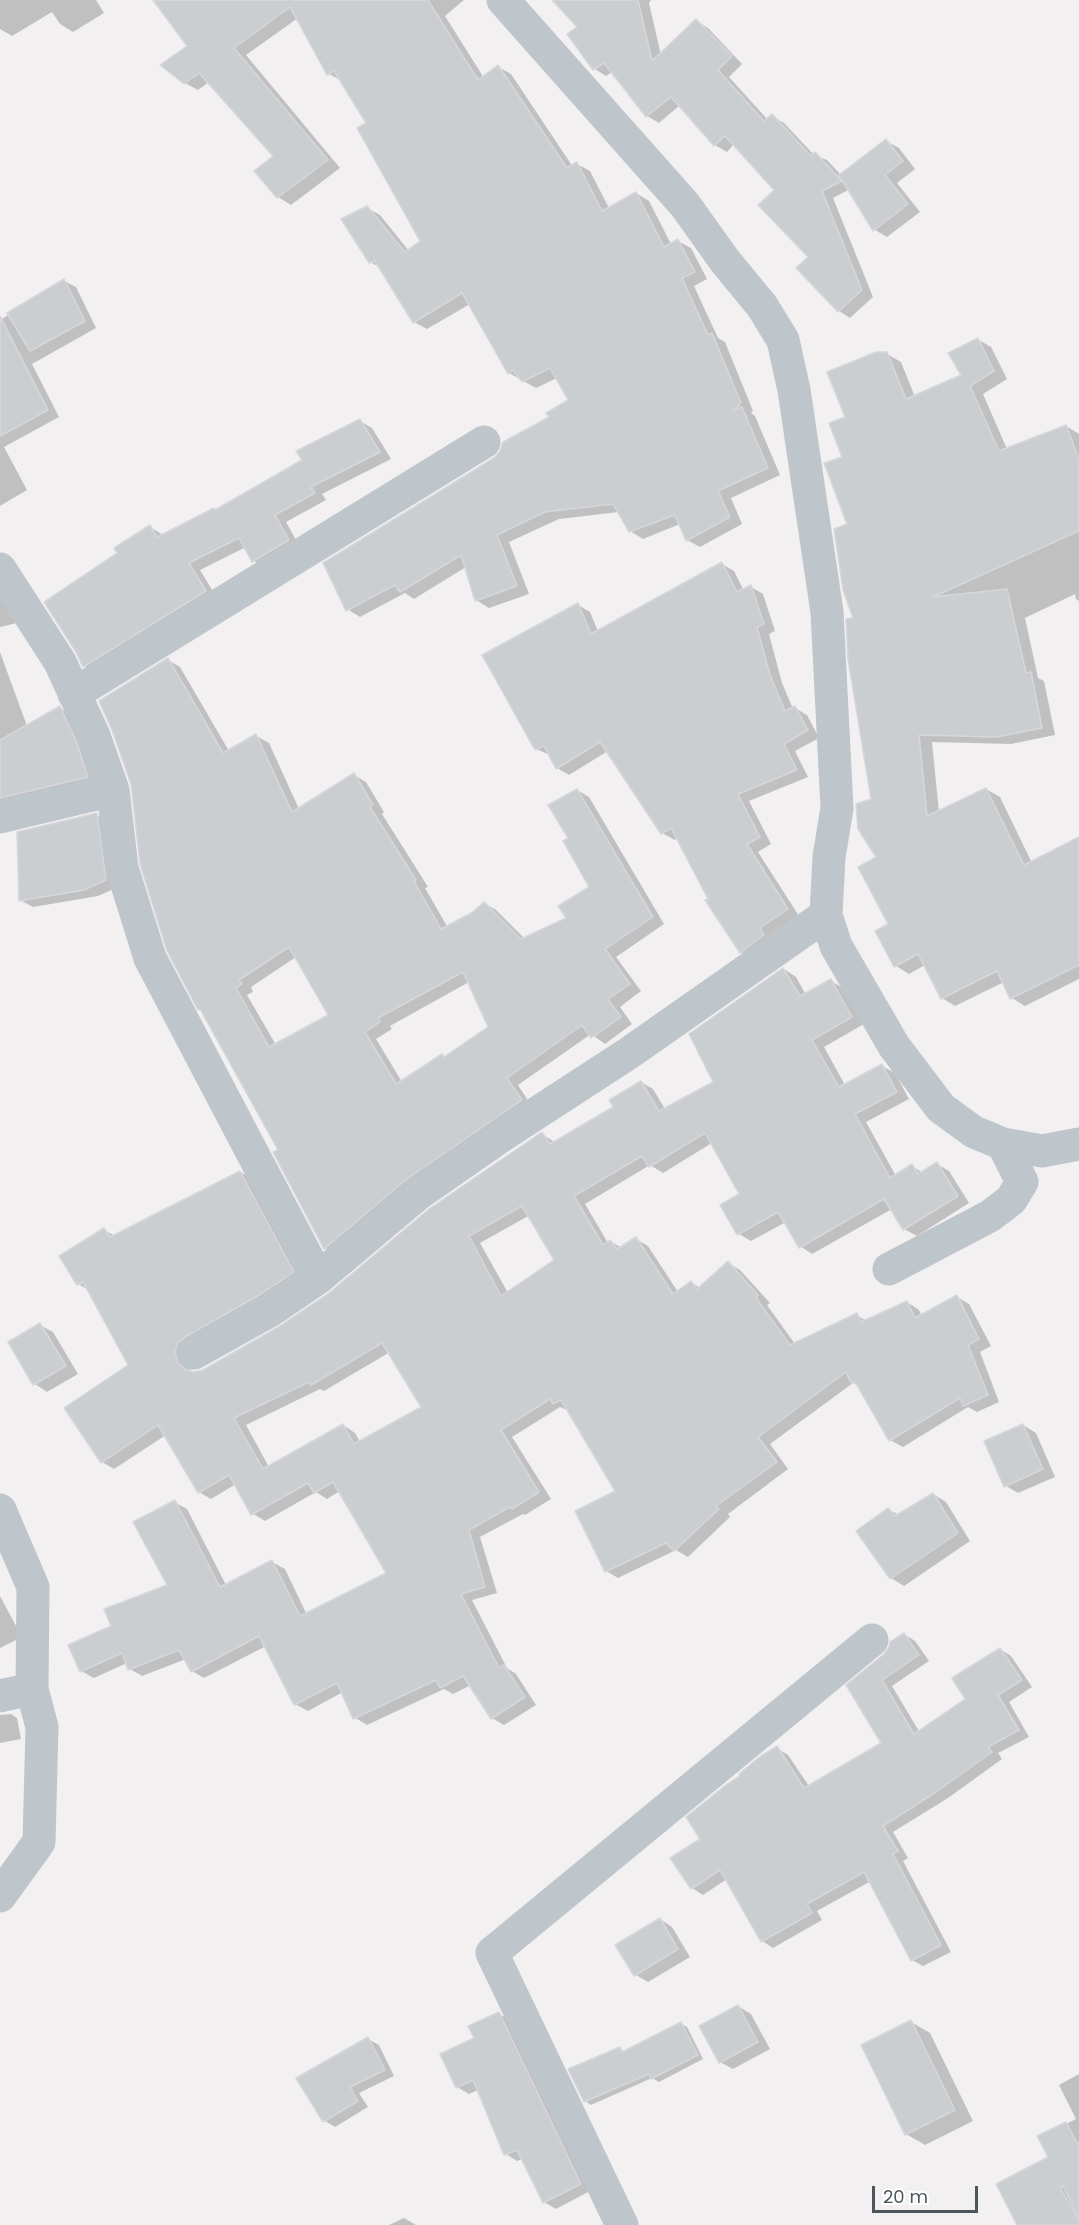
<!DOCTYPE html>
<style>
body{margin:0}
#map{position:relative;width:1079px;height:2225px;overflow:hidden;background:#f2f0f1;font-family:Poppins,sans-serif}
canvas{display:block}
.scale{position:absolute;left:872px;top:2186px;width:106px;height:27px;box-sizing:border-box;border:3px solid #4a565b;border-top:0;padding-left:8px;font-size:18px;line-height:21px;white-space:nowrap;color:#4a565b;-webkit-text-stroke:4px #fff;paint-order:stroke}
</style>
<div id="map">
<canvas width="1079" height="2225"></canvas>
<div class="scale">20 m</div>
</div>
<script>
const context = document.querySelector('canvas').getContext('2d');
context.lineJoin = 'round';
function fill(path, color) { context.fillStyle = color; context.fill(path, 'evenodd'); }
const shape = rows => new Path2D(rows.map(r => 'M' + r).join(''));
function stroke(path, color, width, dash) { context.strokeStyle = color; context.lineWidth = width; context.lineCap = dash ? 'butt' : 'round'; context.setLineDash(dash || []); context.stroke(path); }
const shadow = shape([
 [0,0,96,0,104,13,73,32,60,24,52,12,12,36,0,29],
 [167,0,464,0,445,16,484,78,498,67,511,74,573,167,577,164,590,171,609,208,636,193,649,201,671,244,678,241,691,248,707,279,694,286,718,338,725,342,753,411,751,413,755,416,780,475,731,498,742,524,700,547,687,540,680,524,643,539,630,531,619,512,559,519,509,542,529,594,489,608,476,600,466,567,414,599,405,593,360,617,347,609,495,459,552,418,570,401,557,378,536,388,509,373,470,304,427,329,414,322,381,268,370,262,367,208,380,215,409,251,422,242,369,123,342,81,329,74,298,18,246,55,340,168,291,205,278,197,256,172,276,156,209,82,198,90,185,83,189,46],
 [554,0,651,0,649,3,661,55,697,21,708,28,742,64,729,77,768,120,772,116,784,123,814,155,827,160,841,175,886,141,899,148,915,169,897,183,920,212,887,237,875,230,850,189,833,198,873,297,850,318,839,311,776,190,734,144,727,152,715,145,680,105,659,123,647,116,612,72,606,76,595,69,569,35,579,28],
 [64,281,76,287,96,328,32,364,59,417,4,447,27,490,0,506,0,320],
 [977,339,991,347,1007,379,983,394,1007,449,1066,426,1079,434,1079,601,1076,599,1075,594,1025,618,1038,678,1044,681,1055,735,1011,744,932,742,939,812,986,789,1000,797,1032,863,1079,839,1079,979,1025,1006,1012,998,1004,982,955,1006,942,998,925,965,909,974,896,966,877,932,890,925,878,858,855,619,844,458,847,418,887,354,901,362,915,397,963,376],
 [360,421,372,428,391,459,322,494,326,500,286,522,300,547,266,568,254,561,246,547,200,570,217,598,96,673,84,666,120,554,150,527,163,535,214,509,216,511,305,461],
 [722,564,734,571,744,591,751,587,763,594,775,631,769,634,782,683,793,709,795,708,807,715,819,738,795,751,808,777,749,801,771,844,758,852,799,916,753,959,741,952,678,838,675,840,662,833,608,751,569,775,557,768,550,755,536,749,578,605,590,612,598,631],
 [0,594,17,623,0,627],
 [0,652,27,726,60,708,71,715,99,783,0,801],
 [168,660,180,667,229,751,256,736,269,743,299,809,354,775,366,782,384,812,382,814,428,887,425,888,448,928,473,914,484,903,496,910,525,939,568,919,591,888,570,839,577,790,589,797,664,924,616,957,641,991,620,1007,632,1024,605,1044,591,1034,518,1085,533,1108,337,1255,325,1248,280,1150,203,1011],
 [296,957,330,1016,276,1045,247,995,253,992,251,987],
 [469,982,490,1027,446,1058,442,1056,402,1082,376,1039,392,1029,390,1026],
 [97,815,109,822,118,887,98,896,33,907,20,900],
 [784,969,796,977,806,995,831,981,843,988,864,1024,824,1047,845,1085,882,1066,895,1073,909,1099,866,1122,896,1176,912,1166,923,1173,937,1164,949,1171,969,1203,917,1236,904,1229,892,1209,812,1254,800,1246,786,1222,751,1241,739,1234,741,1195,712,1143,663,1173,650,1165,585,1204,608,1243,610,1241,622,1248,636,1239,648,1246,678,1292,692,1283,700,1288,728,1263,740,1270,770,1303,767,1305,795,1344,857,1315,866,1321,907,1302,919,1310,922,1316,957,1297,969,1304,991,1346,980,1352,999,1402,977,1412,968,1407,903,1447,890,1440,859,1386,853,1383,770,1444,788,1469,728,1514,730,1517,688,1557,676,1550,618,1578,606,1571,617,1492,569,1409,567,1410,560,1407,512,1437,551,1499,525,1515,523,1514,480,1537,497,1593,472,1600,507,1668,516,1674,536,1705,504,1725,492,1718,471,1685,453,1694,444,1689,367,1725,354,1717,343,1692,308,1711,295,1704,266,1646,204,1678,192,1671,186,1659,142,1676,130,1669,127,1663,94,1678,81,1671,113,1626,169,1586,174,1502,187,1509,226,1585,272,1562,285,1569,307,1615,388,1574,340,1491,327,1499,316,1492,265,1521,252,1513,236,1484,211,1499,199,1492,166,1435,114,1469,102,1462,66,1409,130,1366,89,1290,78,1284,104,1230,115,1236,240,1172,253,1179,305,1279,187,1360,192,1373,204,1371,281,1328,330,1295,542,1134,556,1143,615,1108,641,1082,653,1089,665,1109,715,1083],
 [530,1215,556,1260,508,1293,480,1243],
 [390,1352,423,1407,360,1442,355,1433,343,1425,269,1467,246,1425,320,1389,324,1391],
 [40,1325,53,1332,78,1374,47,1392,35,1384,10,1343],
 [1023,1425,1036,1433,1055,1477,1018,1493,1006,1486],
 [933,1494,946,1502,970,1541,904,1586,891,1578,888,1509,899,1515],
 [0,1596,22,1637,0,1648],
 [904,1634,915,1641,929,1661,892,1686,920,1733,968,1699,1000,1649,1011,1656,1032,1687,1009,1702,1029,1737,998,1753,1002,1759,948,1798,893,1832,908,1858,903,1861,951,1952,923,1966,912,1960,871,1881,817,1911,822,1920,773,1948,762,1941,727,1879,703,1895,692,1888,702,1839,742,1776,777,1748,788,1755,809,1786,883,1744,848,1686,885,1656],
 [11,1714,17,1718,21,1739,0,1743,0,1715],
 [660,1919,672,1927,690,1957,648,1982,636,1975],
 [738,2006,751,2014,770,2049,733,2069,720,2062],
 [499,2014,511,2020,592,2190,556,2209,544,2202,523,2159,517,2161,506,2154,478,2090,469,2094,457,2087],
 [911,2022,930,2033,973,2121,925,2145,906,2134],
 [681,2024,687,2027,703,2059,659,2082,652,2078,591,2105,585,2101,619,2048,626,2052],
 [368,2039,379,2045,394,2076,359,2093,368,2107,335,2127,325,2121],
 [1079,2074,1079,2225,1019,2225,1050,2158,1039,2137,1076,2119,1059,2085],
 [404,2218,416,2225,389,2225]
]);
const building = shape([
 [153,0,428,0,478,80,498,65,567,168,577,162,602,211,636,192,664,247,678,239,695,272,682,278,708,335,712,333,741,403,733,411,742,407,768,468,718,491,730,517,686,541,675,515,629,532,613,504,545,512,497,535,517,586,475,601,461,555,400,592,395,585,346,611,323,563,494,458,500,451,503,442,549,417,546,413,568,400,550,368,522,382,513,370,508,374,462,293,413,323,375,261,369,263,341,219,367,206,405,252,420,241,357,128,366,123,334,71,327,75,290,7,234,48,328,160,277,198,254,171,273,156,199,73,184,84,160,65,187,46,153,0],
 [552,0,638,0,652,61,696,19,732,56,718,70,764,121,772,114,811,156,815,152,842,181,822,191,862,290,838,312,796,268,808,257,758,205,774,190,725,136,714,146,671,97,646,117,604,63,593,70,567,34,577,27,552,0],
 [886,139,903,161,885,175,908,204,873,231,839,175,886,139],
 [64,279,85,321,30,351,7,313,64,279],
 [0,316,48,410,0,436,0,316],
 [978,338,994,371,970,386,999,451,1066,425,1079,459,1079,531,933,597,1007,589,1026,673,1031,672,1042,728,997,737,919,735,927,816,986,788,1024,865,1079,837,1079,965,1010,999,997,971,941,999,918,954,894,967,875,931,888,924,858,867,876,857,858,829,856,804,871,799,848,659,846,619,853,618,843,590,834,529,847,524,824,463,842,457,829,423,845,417,827,372,876,352,887,352,906,399,961,375,948,353,978,338],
 [360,419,380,452,311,487,315,493,275,515,289,540,252,562,239,538,189,563,206,591,83,667,76,652,44,602,117,553,114,548,150,525,157,537,214,508,215,510,302,460,296,451,360,419],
 [722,562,737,592,751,585,764,624,757,627,770,675,785,711,795,706,808,730,784,744,797,770,738,794,760,837,747,844,788,909,760,928,764,935,740,953,705,900,708,899,671,828,661,834,600,742,556,769,544,746,535,750,482,655,578,603,591,634,722,562],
 [168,658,223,753,256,734,292,812,354,773,373,805,370,807,416,880,414,881,441,929,473,912,484,902,521,939,566,918,558,906,589,887,563,841,568,838,548,805,577,789,653,917,605,949,630,984,608,999,621,1017,591,1038,582,1025,507,1078,522,1100,407,1179,324,1249,273,1152,278,1150,200,1009,198,1010,167,951,140,864,131,784,112,730,99,701,168,658],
 [289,947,328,1015,269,1047,236,988,242,984,239,980,289,947],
 [463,972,488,1027,444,1057,442,1054,396,1084,365,1032,380,1022,378,1018,463,972],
 [60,706,77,743,88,777,0,798,0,740,60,706],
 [97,813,106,880,84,890,19,901,17,832,97,813],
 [783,968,800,996,831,979,852,1017,812,1040,839,1087,882,1064,897,1092,855,1114,890,1178,912,1164,918,1174,937,1162,958,1196,903,1230,884,1199,799,1248,778,1212,737,1235,720,1205,739,1194,705,1133,649,1167,642,1156,574,1196,603,1245,610,1240,617,1249,636,1237,673,1294,691,1281,697,1289,728,1261,758,1295,756,1298,790,1345,857,1313,861,1322,907,1301,915,1318,957,1295,979,1339,968,1345,988,1395,963,1406,960,1398,889,1441,855,1382,851,1383,846,1372,758,1437,777,1462,716,1506,719,1509,674,1551,666,1543,605,1572,575,1511,615,1491,561,1400,553,1404,550,1399,501,1430,539,1492,512,1509,510,1507,469,1530,485,1587,461,1594,499,1668,504,1665,525,1697,491,1719,463,1676,440,1688,436,1680,353,1719,337,1683,294,1705,259,1636,191,1672,179,1650,128,1670,122,1653,80,1672,68,1645,111,1626,104,1609,167,1585,133,1522,175,1500,220,1587,272,1560,300,1616,386,1573,333,1482,314,1493,308,1483,251,1515,229,1475,198,1493,158,1425,101,1463,64,1408,128,1365,83,1282,77,1285,59,1256,104,1228,110,1237,240,1171,294,1272,261,1294,185,1337,178,1343,175,1352,178,1363,185,1369,193,1372,203,1370,280,1326,329,1293,429,1209,542,1132,550,1144,613,1107,609,1100,641,1081,659,1111,713,1082,689,1034,783,968],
 [522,1206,554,1260,501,1296,469,1236,522,1206],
 [382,1343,421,1407,354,1444,343,1424,263,1469,234,1418,309,1382,311,1385,382,1343],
 [40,1323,66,1366,33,1385,8,1342,40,1323],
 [1023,1424,1043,1469,1004,1487,984,1441,1023,1424],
 [933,1493,958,1533,890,1579,856,1531,888,1508,895,1516,933,1493],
 [904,1633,919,1655,882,1680,914,1734,965,1699,952,1678,1000,1648,1022,1680,998,1695,1019,1730,988,1747,992,1752,936,1792,883,1826,898,1851,893,1854,941,1945,911,1961,864,1872,807,1904,812,1913,761,1942,720,1870,691,1889,670,1858,700,1839,686,1817,726,1785,740,1776,739,1774,758,1758,777,1746,804,1788,881,1743,846,1685,884,1654,889,1647,890,1642,904,1633],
 [660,1918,678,1949,634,1976,615,1945,660,1918],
 [738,2005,758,2042,719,2063,699,2026,738,2005],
 [499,2012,581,2184,543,2203,517,2150,504,2155,473,2080,456,2088,440,2054,474,2038,468,2026,499,2012],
 [911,2020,955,2110,905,2135,861,2045,911,2020],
 [681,2022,698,2055,651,2079,649,2074,584,2102,568,2069,620,2047,622,2052,681,2022],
 [368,2037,385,2070,350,2087,358,2101,323,2122,296,2078,368,2037],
 [1066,2122,1077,2143,1079,2142,1079,2218,1063,2186,1060,2187,1079,2221,1079,2225,1017,2225,996,2184,1048,2157,1037,2136,1066,2122]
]);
const minor = shape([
 [503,0,685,205,725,261,762,306,783,340,794,390,827,612,837,808,829,857,826,915,836,946,894,1046,941,1108,974,1132,1003,1144,1042,1151,1079,1144],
 [0,569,60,662,94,736,113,790,122,868,150,958,318,1278],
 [74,694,484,442],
 [0,817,113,790],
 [889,1269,990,1216,1011,1200,1022,1182,1003,1144],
 [194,1353,271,1310,318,1278,418,1194,503,1135,629,1053,826,915],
 [0,1510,33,1587,32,1689,42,1727,39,1842,0,1896],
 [0,1696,32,1689],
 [622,2225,492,1953,872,1640]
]);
fill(shadow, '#0003');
fill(building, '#cbced1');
stroke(building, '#d5d7db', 1.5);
stroke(minor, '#bec6cb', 33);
</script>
